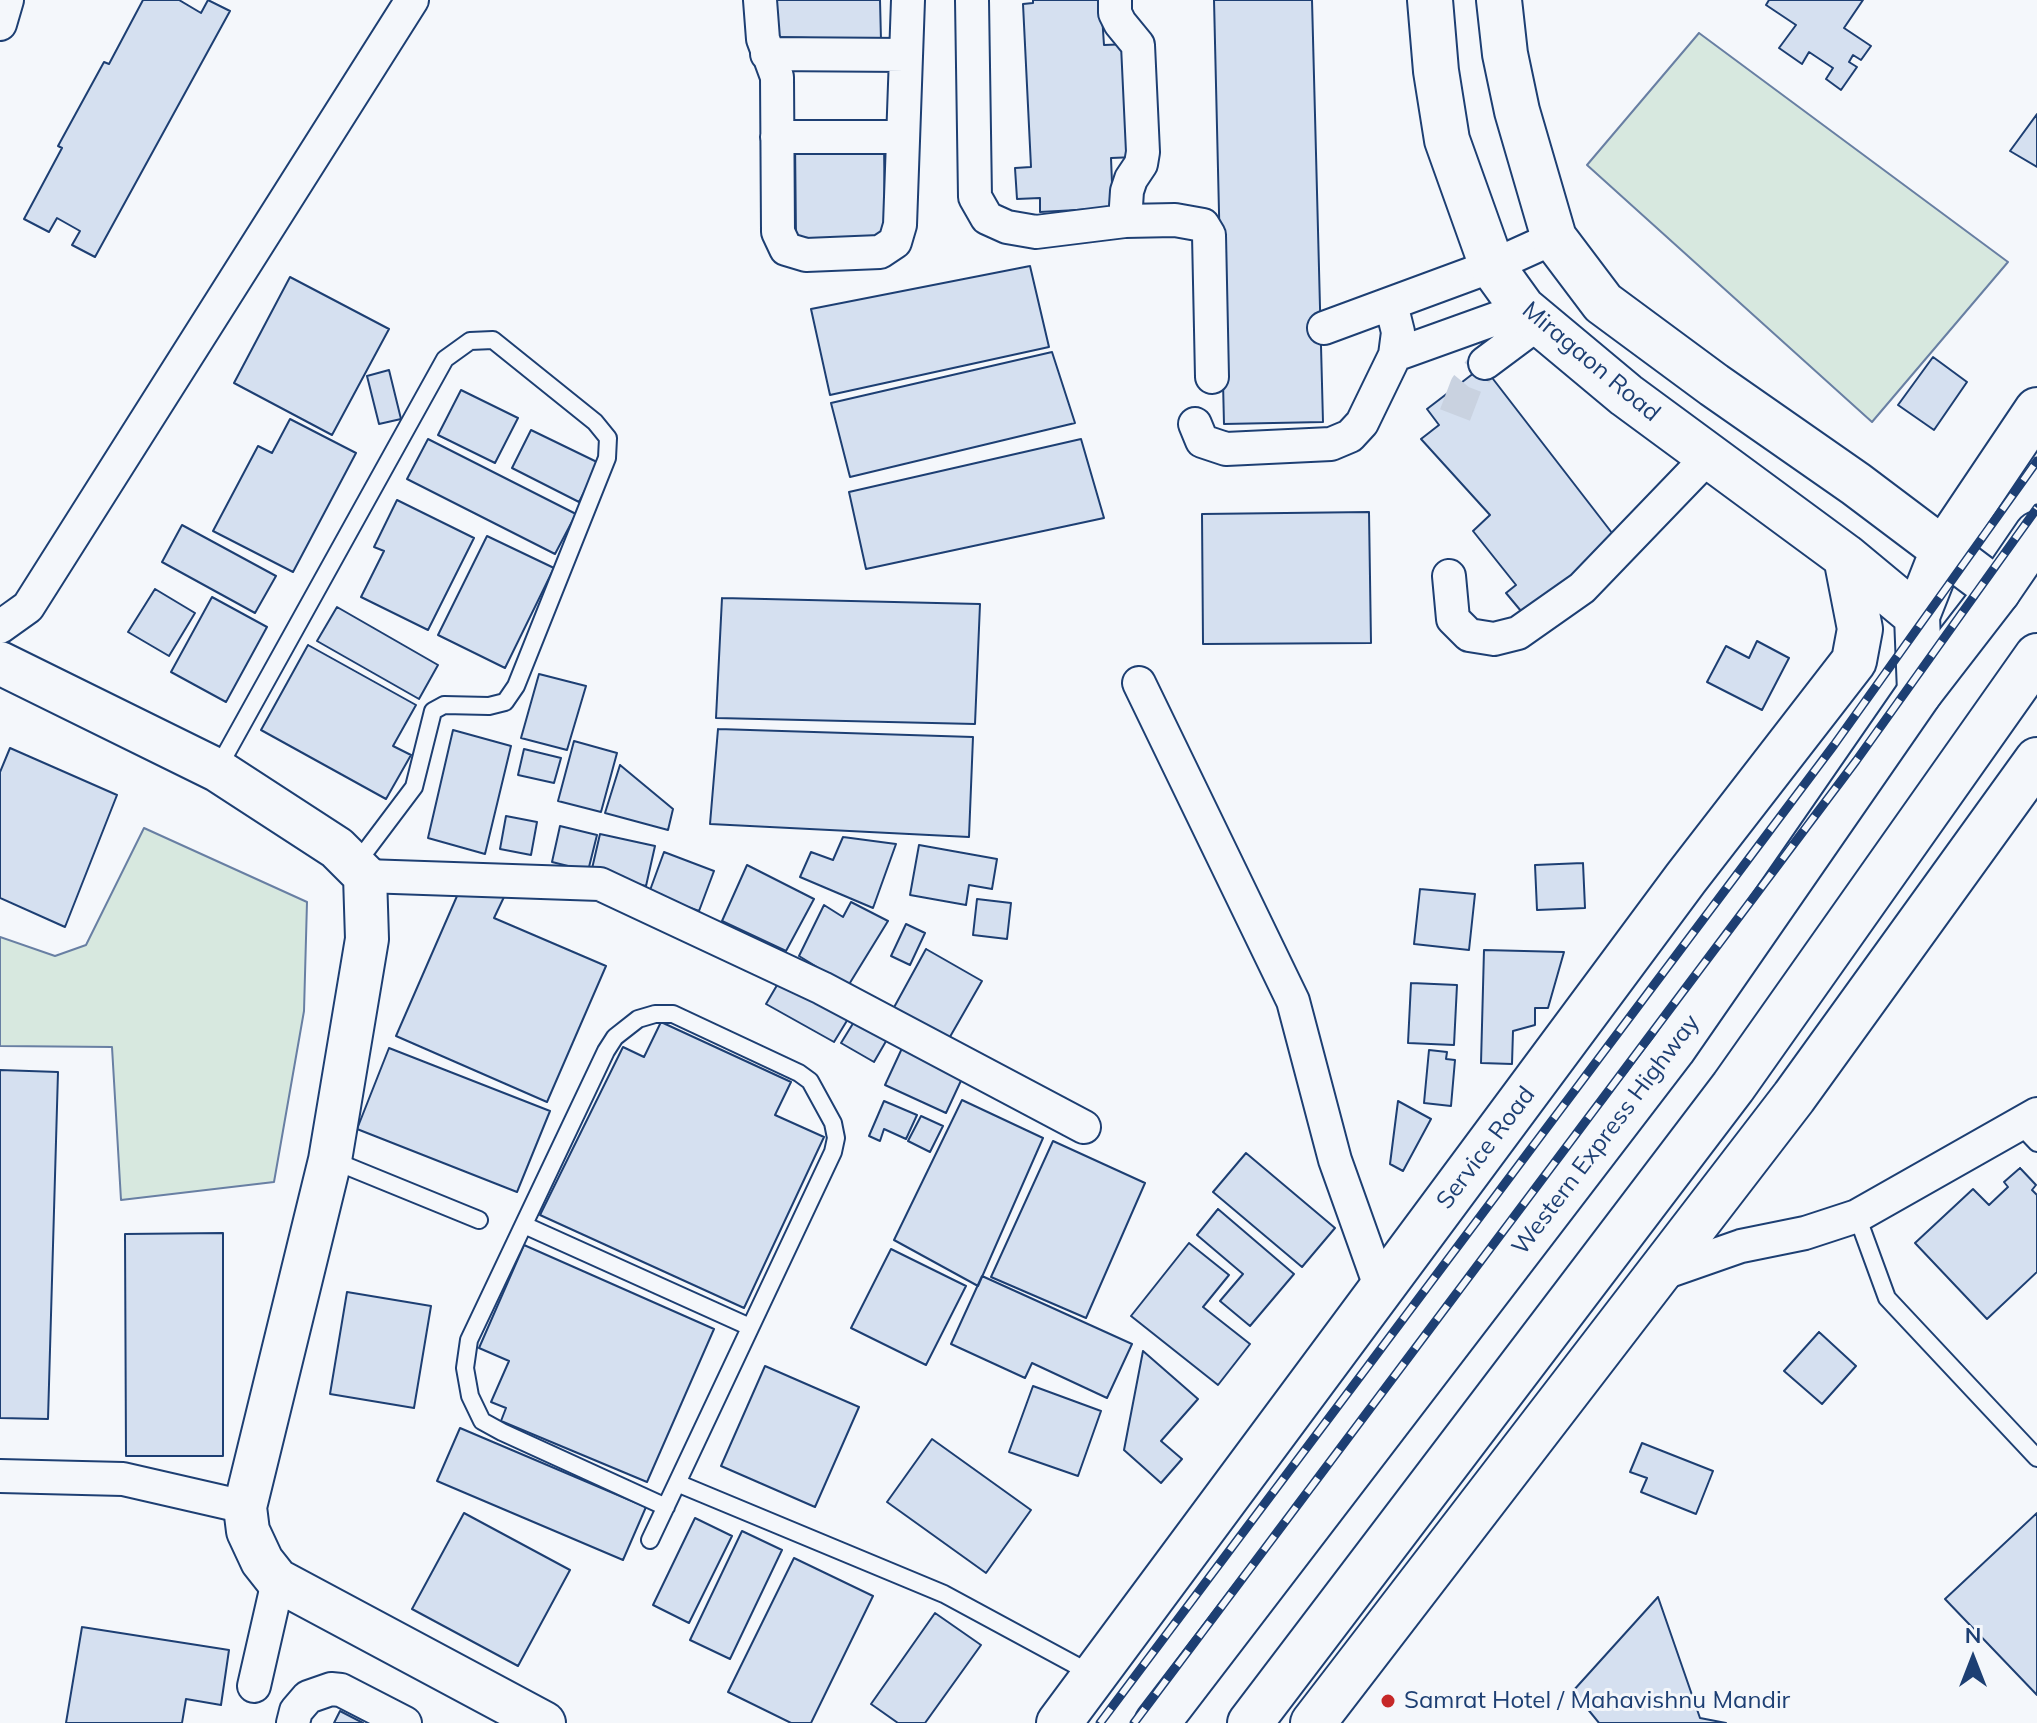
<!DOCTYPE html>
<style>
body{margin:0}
#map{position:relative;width:2037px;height:1723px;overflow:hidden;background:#f4f7fb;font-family:Mulish,sans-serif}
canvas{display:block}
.north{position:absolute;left:1933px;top:1619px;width:80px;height:80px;-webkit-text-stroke:6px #f4f7fb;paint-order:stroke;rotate:0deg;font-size:22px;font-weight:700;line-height:32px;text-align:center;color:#1d3f73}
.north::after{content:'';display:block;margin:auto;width:28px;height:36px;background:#1d3f73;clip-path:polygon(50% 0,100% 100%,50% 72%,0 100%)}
</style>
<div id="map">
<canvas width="2037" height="1723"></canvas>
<div class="north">N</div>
</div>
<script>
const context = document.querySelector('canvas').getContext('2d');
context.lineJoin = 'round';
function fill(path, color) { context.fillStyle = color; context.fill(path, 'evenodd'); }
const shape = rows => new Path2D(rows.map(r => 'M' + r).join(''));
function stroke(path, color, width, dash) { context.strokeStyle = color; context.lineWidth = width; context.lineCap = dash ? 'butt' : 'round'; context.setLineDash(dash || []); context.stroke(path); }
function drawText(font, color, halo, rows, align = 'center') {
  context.font = font + ' Mulish,sans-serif'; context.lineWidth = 6; context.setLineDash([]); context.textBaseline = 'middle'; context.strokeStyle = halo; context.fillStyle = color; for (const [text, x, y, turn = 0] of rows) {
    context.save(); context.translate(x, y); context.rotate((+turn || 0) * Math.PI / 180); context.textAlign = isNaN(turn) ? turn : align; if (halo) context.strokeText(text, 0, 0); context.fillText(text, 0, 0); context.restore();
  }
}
const green = shape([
 [1699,33,2008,262,1872,422,1587,165,1699,33],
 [144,828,307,902,304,1011,274,1182,121,1200,112,1047,0,1046,0,937,55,956,86,945,144,828]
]);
const building = shape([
 [143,0,179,0,201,13,208,0,230,11,95,257,72,245,80,231,57,218,49,232,24,219,62,148,58,146,104,62,109,64,143,0],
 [775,0,880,0,881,40,776,37,775,0],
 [1033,0,1101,0,1104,45,1131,44,1136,157,1111,158,1113,208,1040,212,1040,198,1017,199,1015,168,1031,167,1023,4,1033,3,1033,0],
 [1214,0,1312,0,1323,422,1224,424,1214,0],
 [1769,0,1863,0,1844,28,1871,46,1861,60,1853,55,1849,62,1857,67,1841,90,1826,79,1833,68,1809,52,1802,64,1779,48,1796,25,1766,5,1769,0],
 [2037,114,2037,167,2010,151,2037,114],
 [884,140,885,238,796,239,795,141,884,140],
 [1030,266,1049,347,830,395,811,309,1030,266],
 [290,277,389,329,332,435,234,383,290,277],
 [1052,352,1075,423,850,477,831,403,1052,352],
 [1933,357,1967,382,1934,430,1898,405,1933,357],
 [1483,366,1619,542,1526,617,1506,593,1516,585,1473,531,1490,515,1421,439,1439,425,1427,409,1483,366],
 [389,370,401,419,379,424,367,376,389,370],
 [461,390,518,418,495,463,438,435,461,390],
 [290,419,356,453,293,572,213,531,258,446,272,453,290,419],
 [531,430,599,463,579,502,512,468,531,430],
 [428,439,576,514,555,554,407,479,428,439],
 [1081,439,1104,518,866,569,849,492,1081,439],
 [397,500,474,538,428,630,361,597,384,551,374,547,397,500],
 [1369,512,1371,643,1203,644,1202,514,1369,512],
 [182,525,276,576,255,613,162,562,182,525],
 [487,536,554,568,505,668,438,635,487,536],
 [155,589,195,613,169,656,128,632,155,589],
 [212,597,267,627,226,702,171,672,212,597],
 [722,598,980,604,975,724,716,718,722,598],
 [337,607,438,665,419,699,317,641,337,607],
 [1757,641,1789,658,1762,710,1707,682,1726,646,1749,658,1757,641],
 [308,645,416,705,393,746,411,755,386,799,261,730,308,645],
 [539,674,586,686,567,750,521,738,539,674],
 [718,729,973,737,969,837,710,824,718,729],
 [453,730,511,746,485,854,428,838,453,730],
 [574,741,617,753,601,812,558,801,574,741],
 [10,748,117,795,65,927,0,898,0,772,10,748],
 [524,749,561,758,554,783,518,775,524,749],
 [620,765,673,809,668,830,605,813,620,765],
 [506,816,537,822,531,855,500,849,506,816],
 [560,826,597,835,588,871,552,862,560,826],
 [600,834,655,846,646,886,591,873,600,834],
 [843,837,896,844,873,908,800,877,811,852,833,860,843,837],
 [919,845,997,859,992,889,969,885,966,905,910,895,919,845],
 [664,852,714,871,699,911,649,893,664,852],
 [1583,863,1585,908,1537,910,1535,865,1583,863],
 [747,865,814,899,786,951,722,921,747,865],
 [464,880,504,897,494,918,606,966,547,1102,396,1036,464,880],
 [1420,889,1475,894,1469,950,1414,944,1420,889],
 [977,899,1011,903,1007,939,973,935,977,899],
 [851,902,888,921,848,986,799,956,824,905,843,917,851,902],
 [906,924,925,933,910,965,891,956,906,924],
 [926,949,982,981,947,1042,892,1011,926,949],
 [1484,950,1564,952,1548,1008,1535,1008,1535,1025,1513,1031,1512,1064,1481,1063,1484,950],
 [783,975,851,1014,834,1042,766,1004,783,975],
 [1411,983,1457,985,1454,1045,1408,1043,1411,983],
 [857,1017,889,1036,874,1062,841,1043,857,1017],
 [661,1022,791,1082,775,1115,824,1137,744,1308,540,1215,623,1047,644,1057,661,1022],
 [904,1044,965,1072,946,1113,885,1085,904,1044],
 [389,1048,550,1111,517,1192,357,1129,389,1048],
 [1429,1050,1447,1052,1446,1059,1455,1060,1451,1106,1424,1103,1429,1050],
 [0,1070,58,1072,48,1419,0,1418,0,1070],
 [962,1100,1043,1138,978,1286,894,1240,962,1100],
 [884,1101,917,1115,906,1139,884,1129,880,1141,869,1136,884,1101],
 [1398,1101,1431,1119,1403,1171,1390,1164,1398,1101],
 [921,1116,943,1126,930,1152,908,1141,921,1116],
 [1053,1141,1145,1183,1086,1318,991,1277,1053,1141],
 [1246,1153,1335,1228,1302,1267,1213,1192,1246,1153],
 [2020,1168,2036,1185,2032,1190,2037,1195,2037,1272,1987,1319,1915,1243,1973,1189,1989,1205,2008,1187,2004,1182,2020,1168],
 [1218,1209,1294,1274,1250,1326,1220,1301,1243,1274,1197,1235,1218,1209],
 [223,1233,223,1456,126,1456,125,1234,223,1233],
 [1189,1243,1229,1275,1203,1307,1250,1344,1218,1385,1131,1316,1189,1243],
 [524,1245,714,1329,647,1482,501,1421,506,1408,491,1402,509,1361,479,1348,524,1245],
 [891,1249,966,1286,926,1365,851,1328,891,1249],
 [982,1276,1132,1344,1107,1398,1032,1363,1025,1378,951,1344,982,1276],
 [347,1292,431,1306,414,1408,330,1394,347,1292],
 [1819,1332,1856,1366,1822,1404,1784,1371,1819,1332],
 [1143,1351,1198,1399,1161,1441,1182,1459,1161,1483,1124,1450,1143,1351],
 [765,1366,859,1407,815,1507,721,1466,765,1366],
 [1033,1386,1101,1411,1078,1476,1009,1452,1033,1386],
 [460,1428,646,1507,623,1560,437,1481,460,1428],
 [932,1439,1031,1510,986,1573,887,1502,932,1439],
 [1642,1443,1713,1471,1696,1514,1641,1492,1647,1478,1630,1472,1642,1443],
 [464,1513,570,1570,518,1666,412,1609,464,1513],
 [2037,1513,2037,1695,1945,1599,2037,1513],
 [695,1518,732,1536,689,1623,653,1605,695,1518],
 [742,1531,782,1550,730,1659,690,1640,742,1531],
 [794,1558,873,1596,811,1723,791,1723,728,1692,794,1558],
 [1658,1597,1700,1718,1726,1723,1599,1723,1573,1691,1658,1597],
 [935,1613,981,1645,925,1723,898,1723,871,1704,935,1613],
 [82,1627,229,1650,221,1705,186,1699,182,1723,66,1723,82,1627],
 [340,1711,363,1723,334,1723,340,1711]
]);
const minorTunnel = shape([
 [1455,415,1466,386,1485,363]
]);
const service = shape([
 [218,768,445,359,470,341,493,340,595,422,608,438,607,458,516,686,505,702,489,706,444,705,433,711,414,787,356,864],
 [2019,1124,2037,1143],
 [332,1160,479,1220],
 [1857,1216,1887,1298,2037,1458],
 [524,1225,750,1327],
 [666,1507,502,1432,482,1421,470,1396,465,1368,469,1340,606,1051,615,1037,638,1019,655,1014,673,1014,799,1073,810,1081,833,1123,836,1138,833,1152,677,1483,944,1594,1092,1674],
 [650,1540,677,1483]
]);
const minor = shape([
 [760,0,763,39,777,77,778,232,786,249,806,255,880,252,895,242,900,225,908,0],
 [972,0,975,197,987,218,1007,227,1036,232,1125,221,1175,220,1203,225,1209,235,1212,377],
 [1115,0,1115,13,1120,23,1138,45,1143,152,1141,164,1131,179,1127,191,1125,221],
 [0,24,7,0],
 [767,54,906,55],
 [777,137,903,137],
 [1324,328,1492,266,1554,238],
 [1395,355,1523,309],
 [1485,363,1540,322],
 [1195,424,1202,441,1226,449,1331,444,1350,436,1362,423,1395,355,1398,332,1391,304],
 [1449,576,1453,619,1469,635,1494,639,1518,633,1582,588,1709,456],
 [0,627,28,607,412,0],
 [1139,683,1293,1001,1335,1160,1381,1289],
 [365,876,600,884,822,988,1084,1127],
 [1658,1275,1741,1246,1805,1233,1857,1216,2037,1114],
 [0,1476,123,1479,245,1507],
 [254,1686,278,1581],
 [293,1723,296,1711,308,1697,331,1689,341,1690,405,1723]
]);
const tertiary = shape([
 [0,663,217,770,337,848,365,876,367,939,330,1160,245,1507,248,1531,262,1561,277,1580,544,1723]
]);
const secondary = shape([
 [1430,0,1436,71,1447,140,1492,266,1523,309,1626,395,1846,557,1917,616],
 [1499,0,1505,54,1517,111,1554,238,1603,303,1714,385,1856,484,1998,591],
 [1920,692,1917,616,1943,550,2037,410],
 [1059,1723,1686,878,1854,661,1860,629,1846,557],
 [1313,1723,1794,1097,2037,760]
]);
const trunk = shape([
 [1157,1723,1673,1049,1920,692,1998,591,2037,534],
 [1250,1723,1733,1087,2037,656]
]);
const rail = shape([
 [1100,1723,1834,745,2037,461],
 [1134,1723,1856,761,2037,508]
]);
const markers = [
 [1388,1701,8,"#c62828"]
];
const streetNames = [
 ["Miragaon Road",1591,362,40],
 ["Western Express Highway",1606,1135,-53],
 ["Service Road",1486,1148,-53]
];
const poiNames = [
 ["Samrat Hotel / Mahavishnu Mandir",1404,1701]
];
fill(green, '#d7e8df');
stroke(green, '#687fa3', 2);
fill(building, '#d5e0f0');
stroke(building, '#1d3f73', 2);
stroke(minorTunnel, '#c9d2e0', 32, [32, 16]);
stroke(service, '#1d3f73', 20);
stroke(minor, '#1d3f73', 36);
stroke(tertiary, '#1d3f73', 46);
stroke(secondary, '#1d3f73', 48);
stroke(trunk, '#1d3f73', 48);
stroke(service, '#f4f7fb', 16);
stroke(minor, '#f4f7fb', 32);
stroke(tertiary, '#f4f7fb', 42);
stroke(secondary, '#f4f7fb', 44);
stroke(trunk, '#f4f7fb', 44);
stroke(rail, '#1d3f73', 9);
stroke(rail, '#f4f7fb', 6, [18]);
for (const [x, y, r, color] of markers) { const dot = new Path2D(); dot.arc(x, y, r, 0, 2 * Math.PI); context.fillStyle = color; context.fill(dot); stroke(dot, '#f4f7fb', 3); }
drawText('24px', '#1d3f73', '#f4f7fb', streetNames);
drawText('24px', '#1d3f73', '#f4f7fb', poiNames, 'left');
</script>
